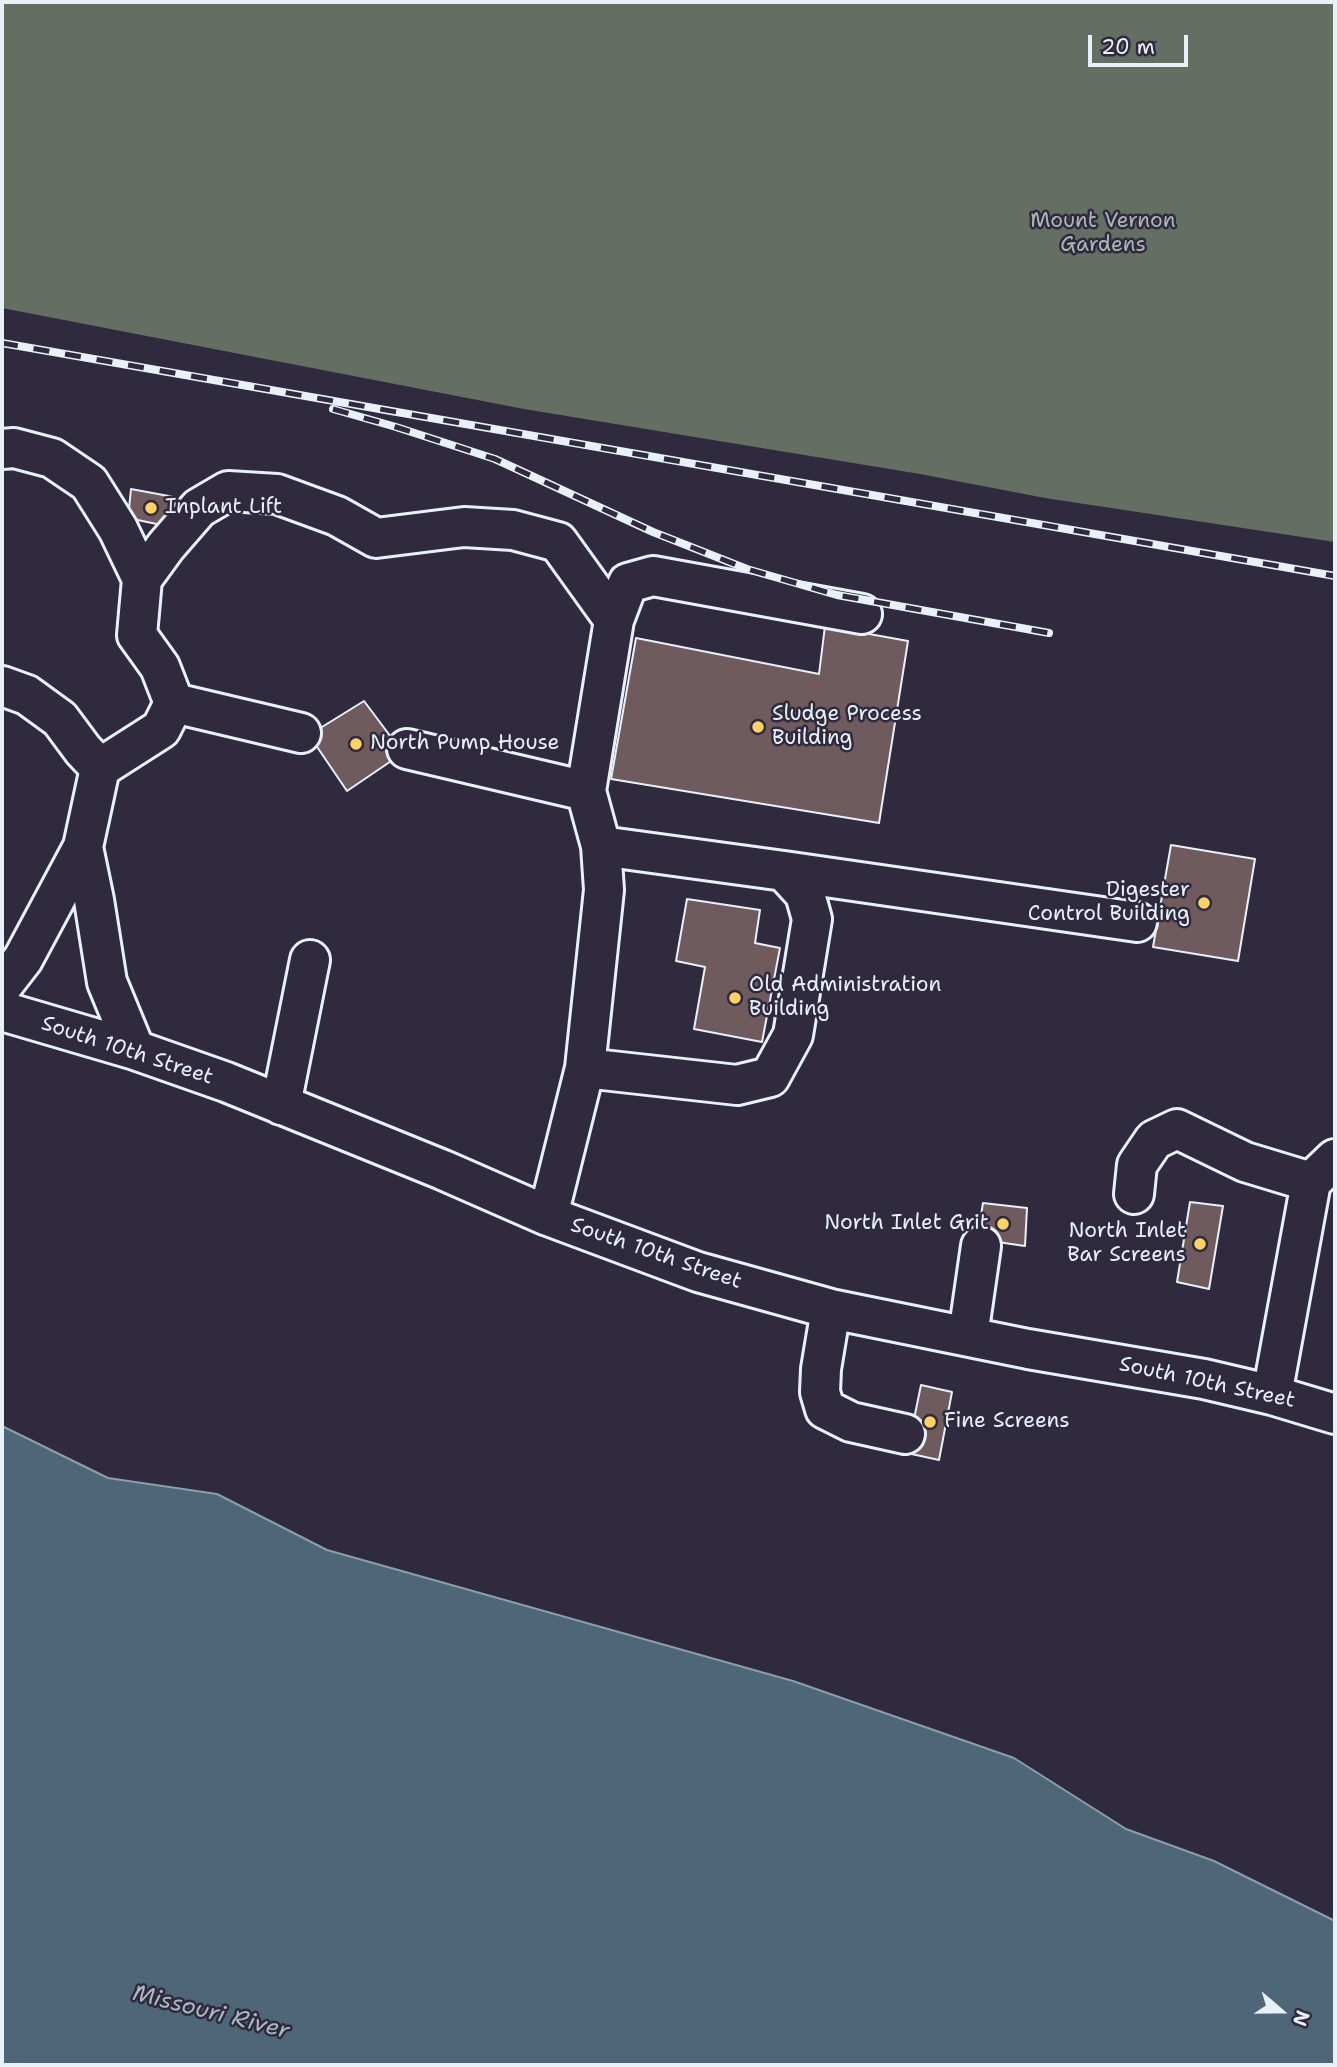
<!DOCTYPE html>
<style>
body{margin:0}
#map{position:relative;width:1337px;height:2067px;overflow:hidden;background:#2f2a3d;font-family:"Shantell Sans",sans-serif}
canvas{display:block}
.frame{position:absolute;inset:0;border:4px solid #e8f1f8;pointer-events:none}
.north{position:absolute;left:1246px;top:1976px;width:70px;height:70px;-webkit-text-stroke:5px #2f2a3d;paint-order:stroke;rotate:110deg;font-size:19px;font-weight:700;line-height:28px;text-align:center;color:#e8f1f8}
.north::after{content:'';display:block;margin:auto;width:24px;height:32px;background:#e8f1f8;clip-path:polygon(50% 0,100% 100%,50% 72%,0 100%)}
.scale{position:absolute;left:1088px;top:35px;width:100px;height:32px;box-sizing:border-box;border:4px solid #e8f1f8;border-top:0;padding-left:9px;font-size:21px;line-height:24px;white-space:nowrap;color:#e8f1f8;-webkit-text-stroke:5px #2f2a3d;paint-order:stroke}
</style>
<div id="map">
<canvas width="1337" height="2067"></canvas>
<div class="frame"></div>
<div class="north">N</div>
<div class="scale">20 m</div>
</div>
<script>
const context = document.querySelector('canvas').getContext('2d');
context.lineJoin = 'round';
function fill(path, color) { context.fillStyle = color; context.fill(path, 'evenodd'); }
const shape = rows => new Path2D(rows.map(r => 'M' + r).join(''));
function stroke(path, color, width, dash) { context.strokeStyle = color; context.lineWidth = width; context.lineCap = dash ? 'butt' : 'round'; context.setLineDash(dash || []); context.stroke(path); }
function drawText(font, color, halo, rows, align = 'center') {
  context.font = font + ' "Shantell Sans",sans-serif'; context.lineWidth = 5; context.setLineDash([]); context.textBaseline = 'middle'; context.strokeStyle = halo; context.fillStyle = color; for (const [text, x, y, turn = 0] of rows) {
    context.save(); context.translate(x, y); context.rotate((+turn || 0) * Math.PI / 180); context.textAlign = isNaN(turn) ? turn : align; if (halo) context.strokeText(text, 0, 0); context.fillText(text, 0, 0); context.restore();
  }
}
const green = shape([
 [2,2,1335,2,1335,542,1045,498,920,474,524,409,2,308]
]);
const water = shape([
 [2,1426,108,1478,217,1494,327,1550,793,1681,1014,1758,1126,1829,1214,1861,1335,1921,1335,2065,2,2065,2,1426]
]);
const building = shape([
 [131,489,174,497,171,527,128,518,131,489],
 [825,626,908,641,879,823,611,779,636,638,819,674,825,626],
 [364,701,403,753,347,791,309,735,364,701],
 [1171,845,1255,859,1238,961,1153,947,1171,845],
 [687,899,760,910,755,943,780,948,762,1042,694,1029,705,967,676,961,687,899],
 [1190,1202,1223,1206,1209,1289,1177,1282,1190,1202],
 [983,1203,1027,1208,1025,1246,977,1239,983,1203],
 [921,1385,952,1392,939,1460,907,1453,921,1385]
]);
const minor = shape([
 [2,449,14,448,52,458,89,483,118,529,142,579],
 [2,686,27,695,60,719,83,750,100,768],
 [174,703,301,733],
 [407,749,586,791],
 [784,871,1137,922],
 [2,986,23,959,83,847],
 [2,1011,135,1050,226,1082,443,1170,548,1216,698,1272,831,1309,1028,1349,1204,1379,1272,1395,1335,1414],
 [135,1050,107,982,94,900,83,847,100,768,161,729,174,703,160,667,137,635,142,579,166,546,199,508,228,491,277,494,337,516,376,538,464,527,513,530,558,542,614,620],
 [585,1068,737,1085,770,1077,793,1035,812,919,805,894,784,871,601,846],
 [281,1105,310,960],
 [1134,1194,1137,1165,1154,1140,1177,1129,1245,1162,1311,1182],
 [548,1216,585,1068,604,890,601,846,586,791,614,620,628,583,653,576,862,614],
 [831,1309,821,1369,820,1392,825,1409,851,1422,905,1434],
 [968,1336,981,1246],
 [1272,1395,1311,1182,1335,1159]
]);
const rail = shape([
 [2,343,1335,576],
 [333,409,396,427,495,459,653,532,747,569,837,595,1049,633]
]);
const markers = [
 [151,508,7,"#ffd166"],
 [758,727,7,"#ffd166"],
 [356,744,7,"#ffd166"],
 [1204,903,7,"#ffd166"],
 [735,998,7,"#ffd166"],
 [1003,1224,7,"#ffd166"],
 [1200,1244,7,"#ffd166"],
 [930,1422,7,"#ffd166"]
];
const parkNames = [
 ["Mount Vernon",1103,222],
 ["Gardens",1103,246]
];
const poiNames = [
 ["Inplant Lift",165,508],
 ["Sludge Process",772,715],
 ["Building",772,739],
 ["North Pump House",370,744],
 ["Digester",1190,891,"right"],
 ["Control Building",1190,915,"right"],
 ["Old Administration",749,986],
 ["Building",749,1010],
 ["North Inlet Grit",989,1224,"right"],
 ["North Inlet",1186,1232,"right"],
 ["Bar Screens",1186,1256,"right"],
 ["Fine Screens",944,1422]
];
const streetNames = [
 ["South 10th Street",127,1051,18],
 ["South 10th Street",656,1254,19],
 ["South 10th Street",1207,1383,12]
];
const waterNames = [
 ["Missouri River",211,2013,14]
];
fill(green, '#646e62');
fill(water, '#4e6677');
stroke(water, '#8c9eab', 2);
fill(building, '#6f5a5d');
stroke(building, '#e8f1f8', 2);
stroke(minor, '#e8f1f8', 44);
stroke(minor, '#2f2a3d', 38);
stroke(rail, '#e8f1f8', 8);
stroke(rail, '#2f2a3d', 5, [16]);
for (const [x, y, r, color] of markers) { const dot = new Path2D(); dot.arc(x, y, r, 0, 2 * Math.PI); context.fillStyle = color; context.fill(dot); stroke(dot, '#2f2a3d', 2.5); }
drawText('21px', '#adb6b4', '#2f2a3d', parkNames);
drawText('21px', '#e8f1f8', '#2f2a3d', poiNames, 'left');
drawText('21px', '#e8f1f8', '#2f2a3d', streetNames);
drawText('italic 23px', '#aab9c4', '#2f2a3d', waterNames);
</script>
